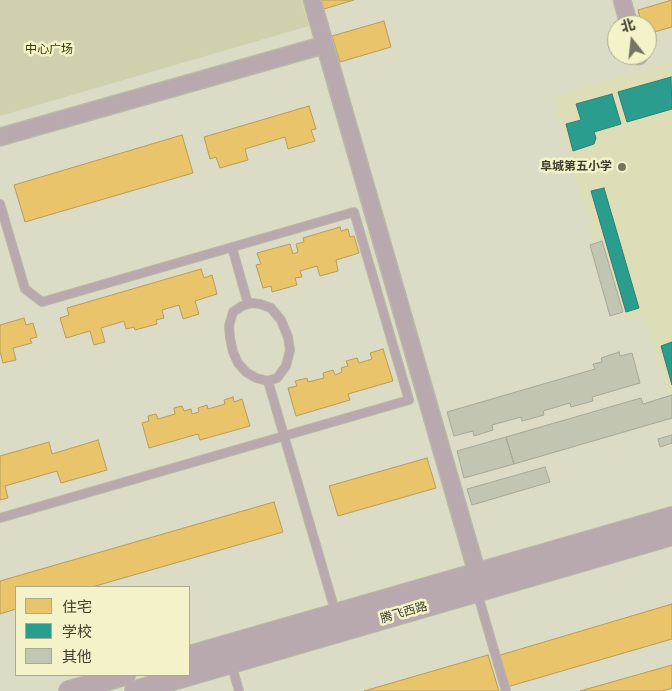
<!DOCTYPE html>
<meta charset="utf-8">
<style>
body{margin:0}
#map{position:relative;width:672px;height:691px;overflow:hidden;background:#dcdcc6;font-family:Signika,"Noto Sans SC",sans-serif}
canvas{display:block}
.legend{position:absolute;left:15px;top:586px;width:175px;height:90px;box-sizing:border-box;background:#f3f2c9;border:1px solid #abaa8b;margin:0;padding:6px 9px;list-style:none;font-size:15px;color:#3e3e2d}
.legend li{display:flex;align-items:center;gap:10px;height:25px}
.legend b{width:25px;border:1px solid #abaa8b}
.north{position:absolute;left:607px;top:15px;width:50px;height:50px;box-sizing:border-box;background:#f3f2c9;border:1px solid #abaa8b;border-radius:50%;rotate:344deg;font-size:14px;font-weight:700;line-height:20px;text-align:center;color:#3e3e2d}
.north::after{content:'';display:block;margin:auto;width:18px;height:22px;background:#757563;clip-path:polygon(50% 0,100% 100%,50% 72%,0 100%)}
</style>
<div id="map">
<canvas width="672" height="691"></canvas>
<ul class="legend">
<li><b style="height:14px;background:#e9c46a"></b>住宅</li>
<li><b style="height:14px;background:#2a9d8f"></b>学校</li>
<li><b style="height:14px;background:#c1c5b1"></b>其他</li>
</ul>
<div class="north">北</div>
</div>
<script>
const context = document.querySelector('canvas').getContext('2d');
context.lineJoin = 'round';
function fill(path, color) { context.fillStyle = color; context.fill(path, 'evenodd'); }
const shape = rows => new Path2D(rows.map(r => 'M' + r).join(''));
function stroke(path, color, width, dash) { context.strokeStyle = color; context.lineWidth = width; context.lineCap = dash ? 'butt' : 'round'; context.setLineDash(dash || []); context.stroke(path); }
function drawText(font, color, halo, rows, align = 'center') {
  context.font = font + ' Signika,"Noto Sans SC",sans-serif'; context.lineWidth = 5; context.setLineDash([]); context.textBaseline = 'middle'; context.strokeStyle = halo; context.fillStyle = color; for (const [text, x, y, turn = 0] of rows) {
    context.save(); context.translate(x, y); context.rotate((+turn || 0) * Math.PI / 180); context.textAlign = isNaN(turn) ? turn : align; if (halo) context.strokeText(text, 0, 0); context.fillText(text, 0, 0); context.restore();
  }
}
const built = shape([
 [672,62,672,392,667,394,644,315,626,320,603,239,594,241,552,96]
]);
const green = shape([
 [0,0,301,0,309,26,0,116]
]);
const homes = shape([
 [321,0,354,0,324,9,321,0],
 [672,0,672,27,647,34,647,25,642,25,638,10,672,0],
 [384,21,391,47,340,62,332,36,384,21],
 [309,106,316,129,311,130,315,141,288,149,285,137,245,149,248,160,220,168,216,157,210,159,204,137,309,106],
 [182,135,193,173,25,222,14,185,182,135],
 [340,227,341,231,348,229,350,237,354,236,359,253,336,260,338,271,320,276,317,266,300,271,302,277,295,278,297,285,272,292,271,286,263,288,256,265,261,264,257,253,290,244,293,254,298,252,296,244,304,242,303,238,340,227],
 [201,269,204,278,212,275,217,294,195,301,199,314,183,319,179,305,162,310,164,318,156,320,157,324,135,330,134,327,126,329,124,321,101,328,105,342,94,345,90,331,66,338,60,318,69,315,67,308,201,269],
 [24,318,26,325,33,323,37,337,30,339,32,343,13,348,16,360,3,363,0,352,0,325,24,318],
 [383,349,393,381,348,394,350,400,296,416,288,388,297,386,295,381,307,378,308,382,324,378,323,373,333,370,335,375,342,372,341,368,348,366,346,361,357,358,359,363,372,359,370,353,383,349],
 [233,397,234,402,242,399,250,426,200,440,198,434,149,448,142,423,149,421,148,416,156,414,158,419,175,414,174,408,182,406,184,411,191,409,192,414,199,412,198,408,207,405,208,409,225,404,224,400,233,397],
 [98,440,107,470,61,483,57,471,5,486,8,498,0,500,0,456,49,442,52,454,98,440],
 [427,458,436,488,338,516,329,486,427,458],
 [274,502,283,532,92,587,16,587,16,609,0,614,0,581,274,502],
 [672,604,672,639,507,687,497,656,672,604],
 [488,655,499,691,364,691,488,655],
 [672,665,672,688,662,691,580,691,672,665]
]);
const schools = shape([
 [671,77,672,109,627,122,618,92,671,77],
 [612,94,621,124,594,132,596,138,594,144,573,151,566,124,581,120,576,104,612,94],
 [604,188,639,308,626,312,591,191,604,188],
 [672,342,672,385,661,346,672,342]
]);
const building = shape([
 [602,241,623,312,610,316,590,245,602,241],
 [619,352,620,356,632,353,640,383,592,397,593,401,571,407,570,403,543,411,544,415,522,421,521,417,492,425,493,430,474,436,473,431,454,436,447,412,595,369,593,364,602,362,601,358,619,352],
 [672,395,672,418,514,464,506,437,641,398,643,404,672,395],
 [672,435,672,443,660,447,658,439,672,435],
 [506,437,514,464,464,478,457,451,506,437],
 [545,467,550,482,472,505,467,489,545,467]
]);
const service = shape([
 [0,204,25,289,42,302,354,212,409,400,0,518],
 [232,247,248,304],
 [252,303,260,304,271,308,281,320,288,337,290,350,286,366,277,378,268,381,256,378,246,372,238,363,233,352,230,338,229,326,233,312,242,306,252,303],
 [268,381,336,614],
 [477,592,506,691],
 [231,663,239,691]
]);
const minor = shape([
 [312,0,477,573],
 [622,0,629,25],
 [638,55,639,56],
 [0,137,324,45]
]);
const tertiary = shape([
 [189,656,672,517],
 [69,691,125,675],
 [135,691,672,535]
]);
const markers = [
 [622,167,5,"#757563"]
];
const parkNames = [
 ["中心广场",49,50]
];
const poiNames = [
 ["阜城第五小学",612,167]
];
const streetNames = [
 ["腾飞西路",404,613,-16]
];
fill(built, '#ddddb8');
fill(green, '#d0d0ae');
fill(homes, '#e9c46a');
stroke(homes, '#b69c58', 1);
fill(schools, '#2a9d8f');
stroke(schools, '#308072', 1);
fill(building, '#c1c5b1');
stroke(building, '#a4a897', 1);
stroke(service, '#b8b8a6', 10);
stroke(minor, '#b8b8a6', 19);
stroke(tertiary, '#b8b8a6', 22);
stroke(service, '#b7a9ad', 8);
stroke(minor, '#b7a9ad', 16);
stroke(tertiary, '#b7a9ad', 20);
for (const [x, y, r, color] of markers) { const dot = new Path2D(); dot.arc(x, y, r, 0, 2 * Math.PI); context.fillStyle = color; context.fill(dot); stroke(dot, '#f3f2c9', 2); }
drawText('12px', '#373501', '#f3f2c9', parkNames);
drawText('bold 12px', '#3e3e2d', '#f3f2c9', poiNames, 'right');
drawText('12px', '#3e3e2d', '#f3f2c9', streetNames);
</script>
